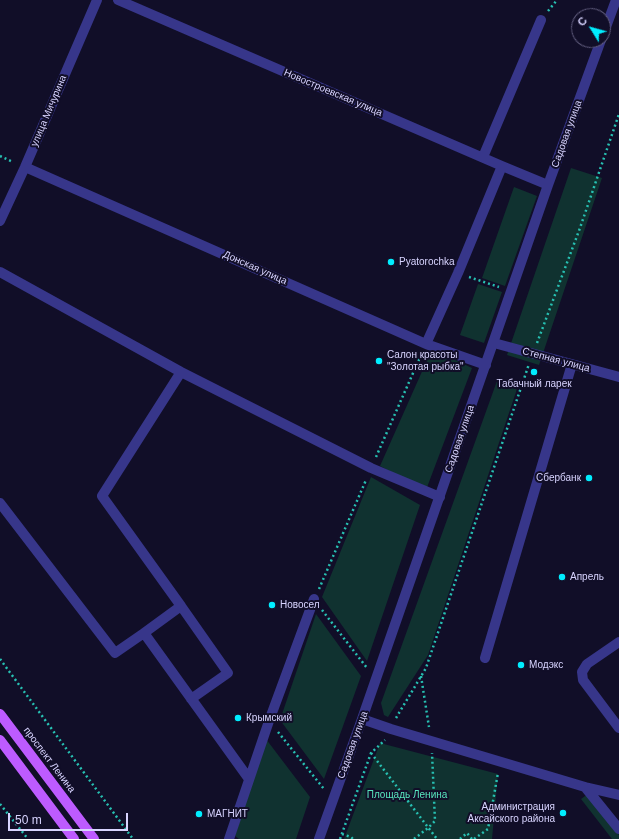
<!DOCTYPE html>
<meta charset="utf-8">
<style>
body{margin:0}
#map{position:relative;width:619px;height:839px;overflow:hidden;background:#110e28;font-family:Helvetica,sans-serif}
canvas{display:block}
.north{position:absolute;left:571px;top:8px;width:40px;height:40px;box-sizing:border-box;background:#110e28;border:1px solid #615d7e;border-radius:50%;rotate:307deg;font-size:11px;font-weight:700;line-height:16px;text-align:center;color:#d8d4ff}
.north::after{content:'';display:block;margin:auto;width:14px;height:18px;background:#00edff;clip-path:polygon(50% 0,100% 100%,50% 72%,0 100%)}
.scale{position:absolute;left:8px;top:813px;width:120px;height:18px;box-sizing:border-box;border:2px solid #d8d4ff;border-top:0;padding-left:5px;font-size:12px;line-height:14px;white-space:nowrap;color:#d8d4ff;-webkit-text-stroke:3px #110e28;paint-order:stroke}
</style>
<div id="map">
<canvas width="619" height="839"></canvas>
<div class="north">С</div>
<div class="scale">50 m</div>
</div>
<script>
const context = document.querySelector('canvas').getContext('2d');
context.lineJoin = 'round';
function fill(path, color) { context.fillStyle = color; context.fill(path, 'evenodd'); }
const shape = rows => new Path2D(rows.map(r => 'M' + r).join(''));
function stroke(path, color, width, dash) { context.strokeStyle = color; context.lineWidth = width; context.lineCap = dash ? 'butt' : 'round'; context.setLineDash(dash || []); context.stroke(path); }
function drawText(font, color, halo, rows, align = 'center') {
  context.font = font + ' Helvetica,sans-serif'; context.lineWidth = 4; context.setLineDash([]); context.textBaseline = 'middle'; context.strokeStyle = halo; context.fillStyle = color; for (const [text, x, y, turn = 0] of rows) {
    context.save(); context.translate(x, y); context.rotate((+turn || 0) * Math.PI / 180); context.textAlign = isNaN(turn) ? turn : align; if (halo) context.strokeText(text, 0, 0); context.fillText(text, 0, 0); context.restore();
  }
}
const green = shape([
 [571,168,602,178,539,365,507,355],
 [514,187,537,196,505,286,482,278],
 [478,284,502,292,484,343,460,335],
 [432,349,472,368,426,490,380,466],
 [497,381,517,387,516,392,428,655,388,717,384,715,381,703],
 [371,477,420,505,367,661,322,597],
 [316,614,361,676,324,779,280,720],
 [266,739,310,797,296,839,239,839,235,836],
 [380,743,498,774,492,839,344,839],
 [588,794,619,835,619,839,612,839,581,799]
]);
const path = shape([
 [548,11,557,0],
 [0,156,13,162],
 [469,277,499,287],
 [537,343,580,228,619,114],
 [376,457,421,355],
 [319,589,366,480],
 [322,610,367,668],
 [0,659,133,839],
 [421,676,429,727],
 [396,718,426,668,529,364],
 [278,732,324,789],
 [371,753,437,839],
 [0,804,28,839],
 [342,834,351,837,353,839],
 [340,839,371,753,385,740],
 [414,839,428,828,435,821,432,753],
 [460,839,467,833,472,839],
 [474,839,488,829,498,773]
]);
const minor = shape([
 [118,0,502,166,548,185],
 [603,35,616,0],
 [483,157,541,20],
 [25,167,426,344,486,365],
 [0,221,25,167,97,0],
 [0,272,181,372,371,468,440,497],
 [494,343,619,377],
 [426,344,458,273,502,166],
 [181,372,102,496,181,606,144,633,249,779],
 [0,503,115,653,144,633],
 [181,606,228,673,191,699],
 [619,642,587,664,582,672,583,680,619,728],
 [485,658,572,364],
 [362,719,391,729,585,787,619,795],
 [585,787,619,829],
 [229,839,269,721,314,599],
 [319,839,362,719,548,185,601,40]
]);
const major = shape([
 [0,714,94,839],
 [0,740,74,839]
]);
const markers = [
 [391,262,4,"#00edff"],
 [379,361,4,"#00edff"],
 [534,372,4,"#00edff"],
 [589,478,4,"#00edff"],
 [562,577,4,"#00edff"],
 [272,605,4,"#00edff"],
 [521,665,4,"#00edff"],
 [238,718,4,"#00edff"],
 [563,813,4,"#00edff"],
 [199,814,4,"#00edff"]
];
const streetNames = [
 ["Новостроевская улица",333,93,23],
 ["улица Мичурина",49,111,-67],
 ["Садовая улица",567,134,-70],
 ["Донская улица",255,268,24],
 ["Степная улица",556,360,15],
 ["Садовая улица",460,439,-71],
 ["Садовая улица",353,745,-70],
 ["проспект Ленина",49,760,53]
];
const poiNames = [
 ["Pyatorochka",399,262],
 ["Салон красоты",387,355],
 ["\"Золотая рыбка\"",387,367],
 ["Табачный ларек",534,384,"center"],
 ["Сбербанк",581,478,"right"],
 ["Апрель",570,577],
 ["Новосел",280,605],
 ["Модэкс",529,665],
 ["Крымский",246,718],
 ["Администрация",555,807,"right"],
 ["Аксайского района",555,819,"right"],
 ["МАГНИТ",207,814]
];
const parkNames = [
 ["Площадь Ленина",407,795]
];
fill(green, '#103230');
stroke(path, '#27c0b2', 2.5, [2, 3]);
stroke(minor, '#37368a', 10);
stroke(major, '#bd5bff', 10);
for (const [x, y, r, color] of markers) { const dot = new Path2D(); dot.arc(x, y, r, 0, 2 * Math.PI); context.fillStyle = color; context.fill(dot); stroke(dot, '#110e28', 1.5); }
drawText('10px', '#d8d4ff', '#110e28', streetNames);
drawText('10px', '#d8d4ff', '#110e28', poiNames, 'left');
drawText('10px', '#58e7bf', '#110e28', parkNames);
</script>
